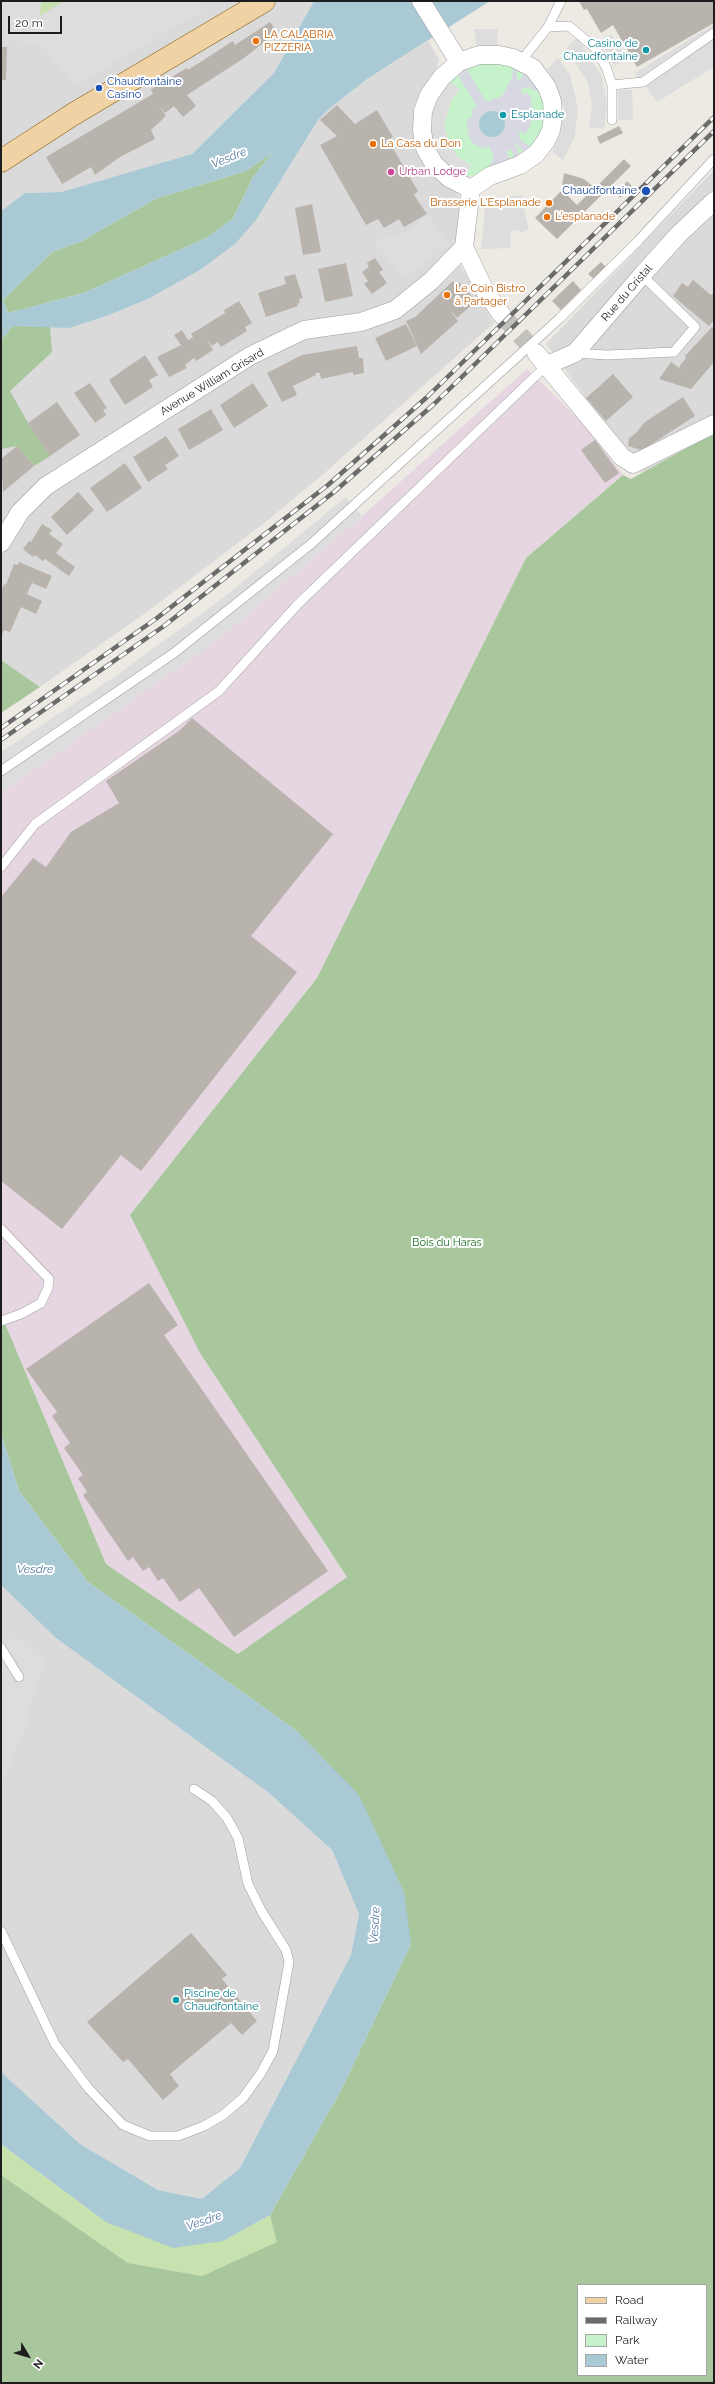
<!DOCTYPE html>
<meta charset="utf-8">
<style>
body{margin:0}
#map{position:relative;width:715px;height:2384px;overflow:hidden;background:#edeae4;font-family:Raleway,sans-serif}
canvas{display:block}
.frame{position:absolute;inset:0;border:2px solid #1d1d1d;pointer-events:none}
.legend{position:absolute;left:577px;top:2284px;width:130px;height:92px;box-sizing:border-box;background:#fff;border:1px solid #a5a5a5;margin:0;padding:5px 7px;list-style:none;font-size:12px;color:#1d1d1d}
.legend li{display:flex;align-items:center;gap:8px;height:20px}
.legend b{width:20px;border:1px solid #a5a5a5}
.north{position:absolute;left:8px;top:2336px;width:40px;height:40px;-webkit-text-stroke:3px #fff;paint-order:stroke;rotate:128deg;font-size:11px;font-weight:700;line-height:16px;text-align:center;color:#1d1d1d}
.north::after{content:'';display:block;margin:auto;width:14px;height:18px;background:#1d1d1d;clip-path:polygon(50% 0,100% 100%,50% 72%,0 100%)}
.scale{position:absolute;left:8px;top:16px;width:54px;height:18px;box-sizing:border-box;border:2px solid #1d1d1d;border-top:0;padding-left:5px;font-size:12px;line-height:14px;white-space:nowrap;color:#1d1d1d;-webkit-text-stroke:3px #fff;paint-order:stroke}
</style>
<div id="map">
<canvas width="715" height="2384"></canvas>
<div class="frame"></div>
<ul class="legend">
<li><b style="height:5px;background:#f0d2a5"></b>Road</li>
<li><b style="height:5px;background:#6b6b6b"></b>Railway</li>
<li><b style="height:11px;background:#c5f2ca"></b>Park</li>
<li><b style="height:11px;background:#a9cad5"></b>Water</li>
</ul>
<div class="north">N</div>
<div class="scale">20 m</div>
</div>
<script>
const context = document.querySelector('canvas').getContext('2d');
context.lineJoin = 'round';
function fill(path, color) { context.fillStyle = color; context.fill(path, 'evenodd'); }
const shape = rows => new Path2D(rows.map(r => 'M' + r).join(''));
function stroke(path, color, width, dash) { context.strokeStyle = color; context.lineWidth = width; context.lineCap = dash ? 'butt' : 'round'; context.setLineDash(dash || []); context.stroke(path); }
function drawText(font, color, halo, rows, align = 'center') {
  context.font = font + ' Raleway,sans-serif'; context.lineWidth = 4; context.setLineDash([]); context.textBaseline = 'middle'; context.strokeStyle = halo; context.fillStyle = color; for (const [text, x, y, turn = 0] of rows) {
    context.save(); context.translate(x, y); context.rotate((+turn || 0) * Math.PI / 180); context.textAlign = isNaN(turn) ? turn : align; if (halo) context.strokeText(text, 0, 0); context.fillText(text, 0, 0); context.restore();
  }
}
const residential = shape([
 [1,1,314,1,274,73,192,154,61,192,25,193,1,211],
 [428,41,439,59,436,72,419,110,446,183,457,193,462,203,457,237,451,249,494,323,320,477,263,524,151,609,40,687,1,660,1,340,13,326,109,315,148,299,200,270,256,220,318,120,329,109,367,79],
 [714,170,714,433,642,473,546,344],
 [1,1585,56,1638,269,1793,332,1850,359,1914,351,1955,240,2168,202,2199,158,2190,80,2144,1,2072]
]);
const industrial = shape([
 [527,369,586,426,623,475,526,558,317,978,130,1215,200,1353,347,1577,238,1654,106,1564,1,1314,1,793,220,638,362,516]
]);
const grass = shape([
 [41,1,64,1,40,16],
 [1,2144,106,2222,223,2241,270,2215,278,2242,202,2276,128,2263,1,2175]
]);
const forest = shape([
 [272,153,253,177,233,218,208,237,84,293,8,313,3,300,52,252,80,242,155,199,246,171],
 [13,326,50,327,52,352,10,391,28,423,50,456,34,466,17,446,1,449,1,340],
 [714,433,714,2383,1,2383,1,2175,128,2263,202,2276,277,2242,270,2215,340,2092,411,1944,297,1731,88,1582,19,1491,1,1433,1,1314,106,1564,238,1654,347,1577,200,1353,130,1215,317,978,526,558,623,475,631,479],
 [578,2285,706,2285,706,2375,578,2375],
 [1,660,40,687,1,713]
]);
const park = shape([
 [503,60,537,81,548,116,533,149,476,176,465,177,471,165,457,156,450,145,444,126,451,101,460,90,447,79,465,66]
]);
const parking = shape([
 [1,1,41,1,40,16,64,1,199,1,204,10,75,86,40,43,1,39],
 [714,24,714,67,657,102,635,73],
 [474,29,498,29,497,46,477,48],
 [611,34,627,59,615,66,599,42],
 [577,37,602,77,607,104,604,129,589,127,592,105,588,83,566,48],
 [558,58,570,75,578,108,575,136,563,160,552,152,561,132,564,109,556,83,547,69],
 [447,79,460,90,451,101,444,126,450,145,457,156,471,165,465,177,449,171,437,156,430,132,430,112],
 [618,90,632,90,633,120,618,120],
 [521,195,529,230,520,233,519,230,510,231,511,248,481,249,486,200],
 [427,213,449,244,403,280,374,240,408,231],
 [346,497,362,516,220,638,1,793,1,752,117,675,224,597],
 [15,1636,44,1661,24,1730,1,1786,1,1650]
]);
const plaza = shape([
 [511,62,519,66,516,73,517,80,519,81,526,70,532,75,528,78,532,82,537,81,542,89,535,91,530,87,522,88,521,91,524,94,527,92,531,98,533,114,529,129,525,134,521,131,518,136,521,140,533,149,527,154,515,144,521,157,515,160,512,151,509,150,507,152,511,161,488,169,494,157,488,145,486,149,479,147,472,142,468,134,467,120,473,116,471,111,477,107,456,71,465,66,486,102,502,96,511,80,514,69]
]);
const water = shape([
 [314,1,490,1,367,79,329,109,318,120,256,220,235,244,200,270,148,299,109,315,69,328,13,326,1,340,1,211,25,193,61,192,192,154,274,73],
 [272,153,253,177,233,218,208,237,84,293,8,313,3,300,52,252,80,242,155,199,246,171],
 '479 124a13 13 0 1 1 26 0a13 13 0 1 1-26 0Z',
 [1,1433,19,1491,88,1582,297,1731,359,1795,404,1892,411,1944,340,2092,270,2215,223,2241,173,2248,106,2222,1,2144,1,2072,80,2144,158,2190,202,2199,240,2168,351,1955,359,1914,332,1850,269,1793,56,1638,1,1585]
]);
const building = shape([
 [579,1,714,1,714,23,637,67,613,25,601,33,587,9,584,10],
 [270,22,277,32,244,58,187,95,196,106,183,117,174,106,165,113,158,104,166,116,151,130,155,139,120,157,95,175,91,167,62,184,46,157,153,94,151,89,187,68,188,70,233,41,235,45],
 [1,47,7,47,6,80,1,80],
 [337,105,355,124,377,110,393,137,388,140,418,191,414,195,427,214,404,227,399,219,384,228,378,219,366,225,320,145,337,136,320,120],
 [619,126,623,133,600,144,597,137],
 [624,159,631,166,557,239,535,218,562,190,577,205,586,196,574,187,562,185,564,173,584,179,595,188],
 [627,181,632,186,620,198,616,193],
 [312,204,321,252,303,255,295,208],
 [375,258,383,270,379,272,387,283,372,294,364,284,368,281,362,272,369,267,367,263],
 [601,262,606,267,594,279,588,274],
 [346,263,353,296,325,302,318,269],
 [295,274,303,298,299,299,300,302,297,304,298,306,266,317,258,293,286,284,284,277],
 [693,280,711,295,714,292,714,320,709,326,673,296,682,283,688,287],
 [573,281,581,290,561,310,552,301],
 [452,282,459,282,476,301,457,318,448,308,458,321,421,354,406,321,415,317],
 [239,301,252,323,245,327,247,331,221,347,218,342,212,346,206,338,213,350,196,361,194,358,185,365,187,368,169,377,157,357,181,345,174,335,182,330,188,340,193,337,191,334,225,313,224,310],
 [406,324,417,346,386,361,375,338],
 [712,327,714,329,714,362,691,389,659,379,671,362,682,370,679,367,686,358,685,356],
 [357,346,359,358,363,358,364,373,353,375,353,372,321,379,320,373,315,373,316,375,293,386,297,395,282,402,267,373,302,355],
 [145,355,158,375,149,380,153,387,125,405,109,380],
 [613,374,633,397,606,421,586,398],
 [90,383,107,408,103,410,106,415,95,423,74,393],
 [253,383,268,406,234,428,220,405],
 [683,397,695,416,647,447,641,450,628,446,629,438,636,433,645,422],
 [57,402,80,435,50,456,28,423],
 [211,409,223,430,189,450,178,429],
 [166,436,179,456,165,465,168,469,148,482,133,457],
 [595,440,619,473,605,483,581,450],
 [17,446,34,466,3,492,1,459],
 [125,463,142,488,107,512,90,488],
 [78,492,94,510,67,535,51,517],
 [42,524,52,530,49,534,63,544,56,553,75,567,69,576,45,559,43,561,35,555,33,557,23,549,29,541,31,542],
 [19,562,52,576,46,589,32,583,27,594,42,601,36,614,21,607,10,632,4,630,1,637,1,592,4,584,6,585,14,564,18,565],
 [192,718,333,834,251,936,297,972,141,1171,121,1155,62,1229,1,1181,1,897,33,858,46,867,71,832,119,803,106,781,179,731],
 [149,1283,178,1325,164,1335,328,1571,234,1637,199,1588,180,1602,163,1578,158,1581,149,1567,143,1571,133,1557,128,1561,83,1495,87,1492,78,1478,83,1475,64,1448,70,1443,52,1416,57,1412,26,1369],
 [191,1933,227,1975,222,1979,257,2021,242,2035,231,2023,170,2074,179,2086,163,2100,128,2059,123,2062,87,2022]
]);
const streetTunnel = shape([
 [502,315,536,353]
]);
const lane = shape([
 [548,27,569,26,596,49,606,67,612,85,643,82,714,33],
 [521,61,548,27,561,1],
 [612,85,612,120],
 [575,353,607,355,674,352,695,327,642,275],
 [1,771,174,653,311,544,559,319,638,241,714,159],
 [1,867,35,824,219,691,298,604,547,365],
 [1,1229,49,1279,48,1288,41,1303,21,1314,1,1321],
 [1,1648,19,1677],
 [1,1931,55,2044,89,2089,123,2125,150,2136,178,2136,204,2126,223,2115,243,2098,261,2073,273,2051,289,1962,286,1950,262,1912,248,1884,238,1838,227,1818,212,1801,194,1789]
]);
const street = shape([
 [421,1,459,62],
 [464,247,471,189,490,176,520,165,536,154,546,141,551,130,553,117,552,101,547,87,533,68,513,58,499,55,479,55,459,62,442,77,429,95,423,111,422,131,425,148,434,164,449,178,471,189],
 [464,247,485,291,502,315],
 [536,353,622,457,633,464,714,424],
 [547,365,575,353,642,275,679,234,714,201],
 [1,543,20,512,46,486,250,356,304,330,361,322,395,310,431,281,464,247]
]);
const primary = shape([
 [1,161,72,115,264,1]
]);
const rail = shape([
 [1,728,157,618,328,485,426,398,714,117],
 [1,740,164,626,334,492,433,405,714,131]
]);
const markers = [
 [256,41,4,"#e8710a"],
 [646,50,4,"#0f9aa8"],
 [99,88,4,"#1a4fb4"],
 [503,115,4,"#0f9aa8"],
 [373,144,4,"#e8710a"],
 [391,172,4,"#d1479c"],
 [646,191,5,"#1a4fb4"],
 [549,203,4,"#e8710a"],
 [547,217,4,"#e8710a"],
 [447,295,4,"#e8710a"],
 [176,2000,4,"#0f9aa8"]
];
const foodNames = [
 ["LA CALABRIA",264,35],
 ["PIZZERIA",264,48],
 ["La Casa du Don",381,144],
 ["Brasserie L'Esplanade",541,203,"right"],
 ["L'esplanade",555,217],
 ["Le Coin Bistro",455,289],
 ["à Partager",455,302]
];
const cultureNames = [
 ["Casino de",638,44,"right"],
 ["Chaudfontaine",638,57,"right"],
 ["Esplanade",511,115],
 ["Piscine de",184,1994],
 ["Chaudfontaine",184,2007]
];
const transitNames = [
 ["Chaudfontaine",107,82],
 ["Casino",107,95],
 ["Chaudfontaine",637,191,"right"]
];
const hotelNames = [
 ["Urban Lodge",399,172]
];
const streetNames = [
 ["Rue du Cristal",627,293,-49],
 ["Avenue William Grisard",212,382,-31]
];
const parkNames = [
 ["Bois du Haras",447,1243]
];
const waterNames = [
 ["Vesdre",229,158,-22],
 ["Vesdre",35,1569],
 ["Vesdre",375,1925,-87],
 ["Vesdre",204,2221,-19]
];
fill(residential, '#dbdada');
fill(industrial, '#e5d6e2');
fill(grass, '#c7e1af');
fill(forest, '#a8c79d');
fill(park, '#c5f2ca');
fill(parking, '#ddd');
fill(plaza, '#d8d8e2');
fill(water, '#a9cad5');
fill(building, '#b9b3ad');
stroke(streetTunnel, '#c3c1bc', 18, [18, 9]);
stroke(lane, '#9e9e9e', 10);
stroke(street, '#9e9e9e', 19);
stroke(primary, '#846112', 23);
stroke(lane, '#fff', 9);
stroke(street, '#fff', 18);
stroke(primary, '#f0d2a5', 22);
stroke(rail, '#6b6b6b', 4.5);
stroke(rail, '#fff', 3, [9]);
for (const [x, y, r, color] of markers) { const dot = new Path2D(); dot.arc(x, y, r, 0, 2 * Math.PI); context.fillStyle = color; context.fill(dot); stroke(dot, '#fff', 1.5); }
drawText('11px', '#c56008', '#fff', foodNames, 'left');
drawText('11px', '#0d838f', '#fff', cultureNames, 'left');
drawText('11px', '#164399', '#fff', transitNames, 'left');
drawText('11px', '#b23c85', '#fff', hotelNames, 'left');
drawText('11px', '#1d1d1d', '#fff', streetNames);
drawText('11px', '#186d21', '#fff', parkNames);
drawText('italic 12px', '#5579a0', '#fff', waterNames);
</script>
